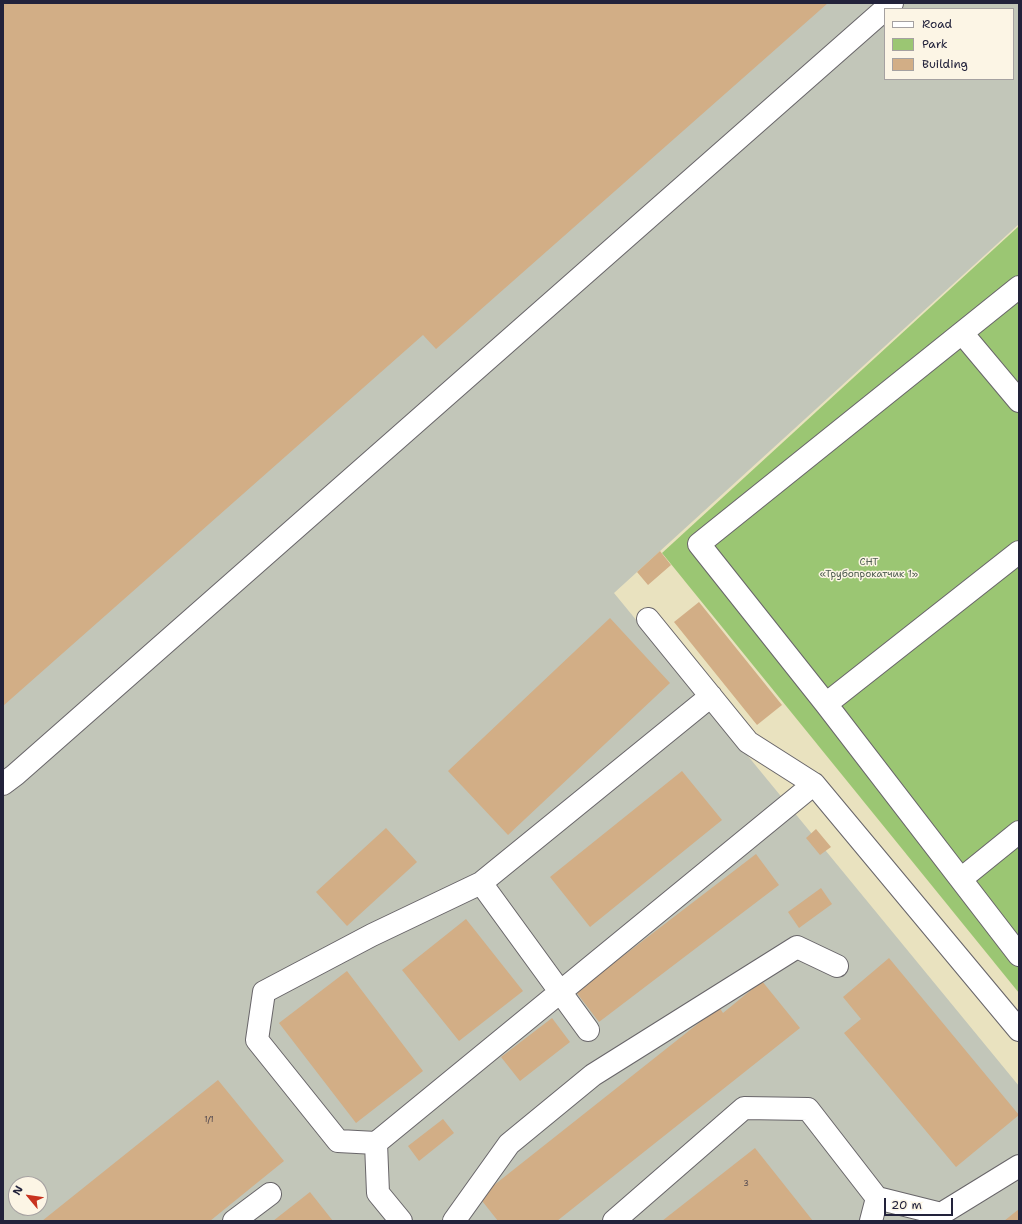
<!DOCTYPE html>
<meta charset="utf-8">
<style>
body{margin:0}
#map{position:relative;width:1022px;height:1224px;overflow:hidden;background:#e9e2bf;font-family:"Shantell Sans",sans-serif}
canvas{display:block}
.frame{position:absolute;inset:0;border:4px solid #22223b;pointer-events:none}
.legend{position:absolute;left:884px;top:8px;width:130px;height:72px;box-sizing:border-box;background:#fcf5e5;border:1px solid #a5a1a1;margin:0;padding:5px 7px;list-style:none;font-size:12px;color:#22223b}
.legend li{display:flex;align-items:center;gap:8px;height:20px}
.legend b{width:20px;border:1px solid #a5a1a1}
.north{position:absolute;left:8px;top:1176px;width:40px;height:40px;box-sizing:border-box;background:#fcf5e5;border:1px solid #a5a1a1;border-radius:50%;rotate:299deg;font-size:11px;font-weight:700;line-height:16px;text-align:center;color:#22223b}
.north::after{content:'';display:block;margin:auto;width:14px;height:18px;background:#c8321e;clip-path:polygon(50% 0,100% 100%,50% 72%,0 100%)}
.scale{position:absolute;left:884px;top:1198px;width:69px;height:18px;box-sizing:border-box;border:2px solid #22223b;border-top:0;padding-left:5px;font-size:12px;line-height:14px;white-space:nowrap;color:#22223b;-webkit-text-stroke:3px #fcf5e5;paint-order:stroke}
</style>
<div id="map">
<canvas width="1022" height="1224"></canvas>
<div class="frame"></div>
<ul class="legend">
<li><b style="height:5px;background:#fff"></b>Road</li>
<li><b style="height:11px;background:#9bc673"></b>Park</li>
<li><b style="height:11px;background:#d2ae86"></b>Building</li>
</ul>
<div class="north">N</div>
<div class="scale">20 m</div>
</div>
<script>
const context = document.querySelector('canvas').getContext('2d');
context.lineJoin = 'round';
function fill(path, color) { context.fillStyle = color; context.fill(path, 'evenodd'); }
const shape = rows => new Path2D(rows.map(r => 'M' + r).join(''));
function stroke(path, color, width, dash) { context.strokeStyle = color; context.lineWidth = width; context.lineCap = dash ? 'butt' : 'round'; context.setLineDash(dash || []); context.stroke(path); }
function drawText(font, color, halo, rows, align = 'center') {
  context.font = font + ' "Shantell Sans",sans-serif'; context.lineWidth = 3; context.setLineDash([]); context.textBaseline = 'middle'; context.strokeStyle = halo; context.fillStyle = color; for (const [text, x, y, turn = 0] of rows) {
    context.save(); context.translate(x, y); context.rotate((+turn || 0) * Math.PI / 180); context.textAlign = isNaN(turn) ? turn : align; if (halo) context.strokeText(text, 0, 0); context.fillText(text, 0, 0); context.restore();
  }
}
const industrial = shape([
 [3,3,1019,3,1019,224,614,593,1019,1086,1019,1221,3,1221],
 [885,9,1013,9,1013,79,885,79],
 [16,1184,40,1184,40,1208,16,1208]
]);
const green = shape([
 [1019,226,1019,993,662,553]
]);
const building = shape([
 [3,3,828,3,436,349,423,335,3,706],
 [660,551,671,565,648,585,637,572],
 [699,602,782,705,757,725,674,622],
 [610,618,670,683,508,835,448,771],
 [682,771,722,820,590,927,550,877],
 [386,828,417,862,347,926,316,892],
 [816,829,831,847,820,855,806,838],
 [756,854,779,885,599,1022,576,992],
 [821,888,832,904,799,928,788,912],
 [466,919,523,991,459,1041,402,970],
 [889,958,1019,1115,956,1167,844,1033,861,1019,843,997],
 [347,971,423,1071,356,1123,279,1023],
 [762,981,800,1028,557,1221,498,1221,479,1197,719,1007,723,1013],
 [552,1018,570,1042,520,1081,501,1057],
 [218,1080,284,1161,210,1221,42,1221],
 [443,1119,454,1133,419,1161,408,1146],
 [755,1148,813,1221,662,1221],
 [310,1192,333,1221,273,1221],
 [1019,1209,1019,1221,1004,1221]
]);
const minor = shape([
 [1019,287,699,544,826,704,1019,955],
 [962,333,1019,401],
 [648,619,748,742,814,784,1019,1030],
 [711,696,481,883,372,935,264,992,257,1040,338,1141,376,1143,814,784],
 [826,704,1019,552],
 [3,784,15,775,892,3],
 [961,879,1019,832],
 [481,883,588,1030],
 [376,1143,378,1193,401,1221],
 [877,1198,941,1214,1019,1166],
 [234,1221,270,1194],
 [454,1221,509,1144,593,1075,797,947,837,966],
 [614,1221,744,1108,808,1109,877,1198,871,1221]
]);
const numberNames = [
 ["1/1",209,1120],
 ["3",746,1184]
];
const parkNames = [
 ["СНТ",869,562],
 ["«Трубопрокатчик 1»",869,574]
];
fill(industrial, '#c2c6b9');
fill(green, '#9bc673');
fill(building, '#d2ae86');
stroke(minor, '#686569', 24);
stroke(minor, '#fff', 22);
drawText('8px', '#4e454e', null, numberNames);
drawText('10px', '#4c5b4f', '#fcf5e5', parkNames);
</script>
